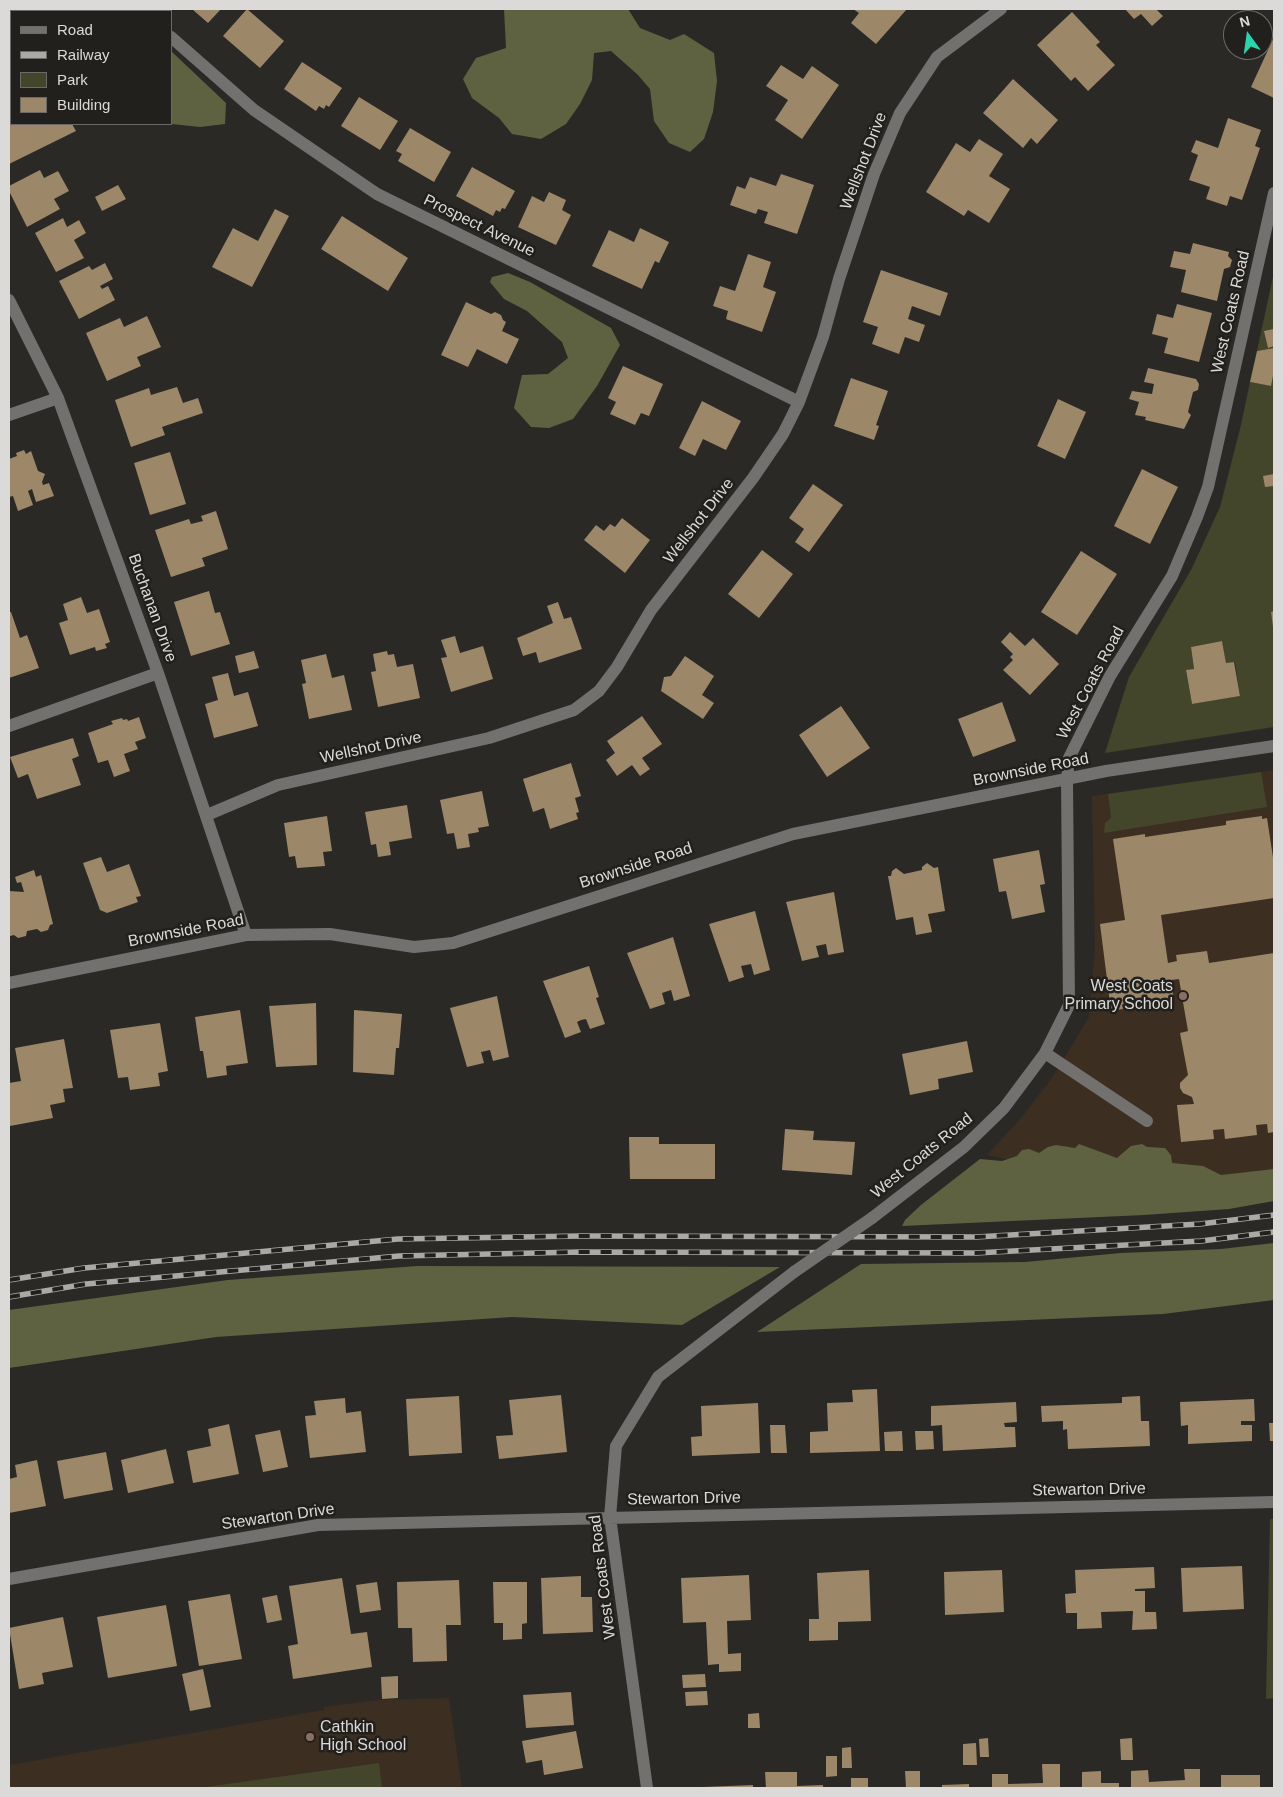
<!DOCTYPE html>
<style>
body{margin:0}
#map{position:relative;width:1283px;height:1797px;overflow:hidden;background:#2b2926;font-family:Arial,sans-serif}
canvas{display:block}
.frame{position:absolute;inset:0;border:10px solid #dbdad8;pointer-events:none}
.legend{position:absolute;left:10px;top:10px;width:162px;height:115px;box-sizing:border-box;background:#22201d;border:1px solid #6c6a68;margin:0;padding:6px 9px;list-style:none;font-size:15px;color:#dbdad8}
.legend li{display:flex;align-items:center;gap:10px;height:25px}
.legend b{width:25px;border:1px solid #6c6a68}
.north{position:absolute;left:1223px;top:10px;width:50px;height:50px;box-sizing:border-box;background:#22201d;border:1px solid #6c6a68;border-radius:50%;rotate:346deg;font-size:14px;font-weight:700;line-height:20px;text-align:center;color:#dbdad8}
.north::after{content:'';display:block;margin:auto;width:18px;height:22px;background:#2bd5ac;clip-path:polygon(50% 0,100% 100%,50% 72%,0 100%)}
</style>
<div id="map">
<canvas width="1283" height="1797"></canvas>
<div class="frame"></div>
<ul class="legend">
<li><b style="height:6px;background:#737070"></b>Road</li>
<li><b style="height:6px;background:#aaa9a6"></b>Railway</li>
<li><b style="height:14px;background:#43462b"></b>Park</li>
<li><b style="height:14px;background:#9c8769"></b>Building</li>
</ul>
<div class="north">N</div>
</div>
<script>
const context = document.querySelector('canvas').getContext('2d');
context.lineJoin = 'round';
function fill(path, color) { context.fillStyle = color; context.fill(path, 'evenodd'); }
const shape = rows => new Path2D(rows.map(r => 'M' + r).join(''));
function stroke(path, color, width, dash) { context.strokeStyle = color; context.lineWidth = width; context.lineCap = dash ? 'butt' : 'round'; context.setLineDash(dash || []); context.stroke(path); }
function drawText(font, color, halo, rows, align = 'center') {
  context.font = font + ' Arial,sans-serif'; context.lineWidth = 5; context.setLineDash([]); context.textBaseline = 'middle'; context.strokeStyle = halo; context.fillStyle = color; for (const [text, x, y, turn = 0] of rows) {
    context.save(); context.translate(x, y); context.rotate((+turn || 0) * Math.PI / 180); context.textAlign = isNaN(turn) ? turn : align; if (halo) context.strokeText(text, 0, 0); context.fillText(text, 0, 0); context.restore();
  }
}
const education = shape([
 [1274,770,1274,1174,1120,1185,987,1155,1021,1118,1052,1078,1089,1017,1095,947,1092,796],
 [449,1698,462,1788,9,1788,9,1765,324,1710,324,1707,379,1700]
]);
const green = shape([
 [1274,272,1274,348,1257,351],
 [1274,371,1274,611,1271,612,1274,631,1274,727,1105,753,1129,677,1192,568,1220,507,1241,425,1250,382,1271,386],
 [1222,641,1226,663,1235,662,1240,696,1192,704,1186,671,1194,669,1191,647],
 [1261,772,1267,807,1104,833,1105,823,1111,818,1108,794],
 [1270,1519,1274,1519,1274,1698,1266,1699],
 [379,1763,382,1788,198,1788]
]);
const forest = shape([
 [50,9,125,9,127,11,52,11],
 [504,9,628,9,640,28,670,40,684,34,714,53,717,81,713,112,704,139,690,152,669,143,654,121,650,89,638,75,611,51,594,53,592,80,580,104,566,124,541,139,512,134,499,118,472,98,463,79,476,58,506,48],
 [171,51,226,103,225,124,200,127,172,124],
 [508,273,530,282,611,328,620,345,597,386,573,419,549,428,531,427,514,408,522,375,548,374,568,358,562,342,527,311,504,299,490,282,492,277],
 [1079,1144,1117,1158,1131,1146,1142,1144,1147,1147,1165,1148,1171,1155,1172,1163,1203,1166,1221,1175,1274,1169,1274,1201,1229,1209,1144,1215,902,1226,905,1220,921,1205,980,1159,1002,1161,1017,1156,1022,1150,1029,1149,1039,1153,1048,1147,1056,1145,1075,1148],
 [1274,1243,1274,1300,1163,1314,757,1332,861,1264,1025,1262,1121,1253,1221,1249],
 [417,1266,780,1267,682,1325,512,1317,216,1337,9,1368,9,1310,228,1280]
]);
const building = shape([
 [192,9,221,9,208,23],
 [247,9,284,41,260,68,223,36],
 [853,9,907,9,876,44,851,23,859,13],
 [1125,9,1156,9,1163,16,1152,26,1141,14,1134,19],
 [1072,12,1100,42,1096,45,1115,65,1088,91,1075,77,1071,81,1037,45],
 [1274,37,1274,98,1251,87],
 [11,52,11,80,9,82,9,53],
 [302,62,342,88,329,107,326,105,324,109,319,106,316,111,284,89],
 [781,65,803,79,812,66,839,85,802,139,775,120,788,100,766,86],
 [1013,79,1058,120,1037,144,1031,138,1023,148,983,113],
 [359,97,398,121,380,150,341,126],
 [9,110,11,124,72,124,76,131,9,164],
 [1228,118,1261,130,1255,146,1260,148,1242,200,1230,196,1227,206,1206,199,1210,187,1189,180,1198,155,1191,152,1196,140,1218,148],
 [410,128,451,152,434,182,398,161,402,154,396,151],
 [979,139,1003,154,989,176,1010,189,989,223,968,210,964,216,926,192,956,143,970,152],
 [472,167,515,191,505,209,502,208,500,212,496,210,493,216,456,196],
 [40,170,44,178,58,171,69,191,54,199,60,209,27,227,9,191,9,186],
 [781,174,814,185,797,234,764,223,768,212,758,209,756,214,730,205,737,186,745,189,750,177,776,186],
 [118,185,126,199,102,211,95,197],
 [549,192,566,200,562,210,571,215,556,245,518,227,532,196,544,202],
 [275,209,289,216,252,287,212,267,233,228,258,241],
 [342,216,408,258,388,291,321,249],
 [63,218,67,227,79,220,86,233,74,240,84,258,56,272,35,233],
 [640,228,669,242,659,263,655,261,642,289,592,266,609,230,634,242],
 [1193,243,1229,252,1228,256,1232,260,1230,267,1224,269,1217,301,1181,292,1186,270,1170,267,1174,251,1190,254],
 [748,254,771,262,763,287,776,292,762,332,726,319,728,311,713,306,720,286,735,291],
 [105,263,113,279,100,286,102,289,108,286,115,300,79,319,59,281,89,266,92,270],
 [881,270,948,293,940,316,912,306,908,319,925,325,919,342,905,337,899,354,872,344,878,327,863,322],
 [466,302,491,314,495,312,501,315,503,320,506,322,502,331,519,339,507,364,477,349,468,367,441,355],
 [1177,304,1212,313,1199,362,1164,353,1168,338,1152,334,1157,314,1173,318],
 [147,316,161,347,137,357,141,366,107,381,86,333,120,318,124,327],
 [1274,329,1274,346,1268,348,1264,331],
 [1274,348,1274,371,1271,386,1250,382,1257,351],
 [623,366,663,384,649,416,641,413,635,425,610,414,616,402,608,398],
 [1148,368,1196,379,1199,384,1198,390,1193,392,1188,412,1191,415,1184,429,1145,420,1146,417,1135,415,1139,402,1129,399,1132,391,1152,394,1154,384,1144,382],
 [851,378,888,391,876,425,879,426,874,440,834,426],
 [177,387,183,403,198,398,203,413,162,427,165,435,131,447,115,400,149,388,151,395],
 [1058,399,1086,412,1065,459,1037,446],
 [702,401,741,421,726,450,703,439,695,456,679,448],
 [24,450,26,454,31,451,38,471,45,474,42,482,43,485,49,483,54,496,36,502,32,489,28,491,33,505,18,511,13,496,9,497,9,459,17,456,16,453],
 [170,452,186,504,150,515,134,463],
 [1142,469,1178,487,1150,544,1114,526],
 [1274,474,1274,486,1265,487,1263,476],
 [813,484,843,505,809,552,795,542,804,529,789,518],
 [216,511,228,549,202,558,205,566,171,577,155,530,189,519,191,524,203,521,201,516],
 [622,518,650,540,625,573,584,540,596,525,604,531,610,524,615,527],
 [762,550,793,574,759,618,728,594],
 [1081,551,1117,574,1077,635,1041,612],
 [209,591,215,613,220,612,230,644,191,656,174,602],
 [81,597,87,613,99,609,110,642,105,644,107,648,96,651,95,647,70,655,59,623,68,620,63,604],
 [558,602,564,619,571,617,582,649,539,663,536,652,523,656,517,638,553,623,547,606],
 [1274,611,1274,627,1273,627,1271,612],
 [9,612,11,612,20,638,27,635,39,668,9,678],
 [1010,632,1025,646,1033,638,1059,664,1030,695,1003,670,1013,660,1010,657,1013,654,1001,642],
 [455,636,460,653,483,646,493,679,451,692,441,658,447,657,441,640],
 [1222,641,1226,663,1234,662,1240,696,1192,704,1186,670,1194,669,1191,647],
 [254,651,259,668,239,673,235,656],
 [387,651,388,655,394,654,397,667,413,664,420,698,378,707,371,672,376,671,373,654],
 [326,654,332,678,344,675,352,710,309,719,302,684,306,683,301,660],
 [685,656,714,676,702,695,714,703,703,719,661,691,664,677,671,676],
 [228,673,234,696,248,692,258,726,214,738,205,704,218,700,212,677],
 [1002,702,1016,741,973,757,958,719],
 [841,706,870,748,827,777,799,735],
 [642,716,662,744,642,758,650,769,640,776,632,765,617,776,606,760,615,753,607,741],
 [139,717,146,738,135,742,138,749,124,754,130,771,114,777,108,760,98,763,88,733,113,724,111,721,122,718,123,720,127,719,128,721],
 [73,738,79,756,72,759,81,785,37,799,28,774,18,778,10,757],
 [571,763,581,796,575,798,579,812,576,813,578,819,550,829,544,808,533,812,523,779],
 [482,791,489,826,478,828,479,832,468,834,470,847,457,849,454,833,447,834,440,800],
 [407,805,412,838,389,842,391,855,378,857,376,844,371,845,365,812],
 [327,816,332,851,323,852,325,866,297,868,295,856,289,857,284,823],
 [1262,816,1262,819,1267,818,1274,864,1274,898,1161,915,1168,963,1177,961,1176,955,1207,951,1209,963,1274,953,1274,1132,1268,1133,1267,1124,1256,1125,1257,1135,1225,1139,1224,1129,1213,1130,1214,1139,1181,1142,1177,1105,1194,1104,1192,1097,1183,1093,1180,1088,1180,1083,1188,1075,1180,1033,1188,1031,1179,979,1171,980,1174,1000,1111,1011,1100,924,1125,920,1113,839,1145,834,1145,837,1226,825,1226,821],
 [1039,850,1045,884,1040,885,1045,912,1012,919,1006,891,999,892,993,859],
 [101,857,107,872,129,864,141,896,136,897,138,902,107,913,100,910,83,863],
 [927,863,934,868,938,867,945,911,928,914,932,932,916,935,913,917,896,920,888,876,891,876,892,871,896,868,904,874,922,870,922,867],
 [34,870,36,877,41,875,53,924,50,925,48,930,41,932,37,929,27,931,26,936,18,938,14,935,10,936,9,929,9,891,24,892,21,882,17,883,15,877],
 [834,892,844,952,828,955,826,944,816,946,819,957,802,961,786,902],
 [755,911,770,970,754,975,751,964,741,966,744,977,729,982,709,924],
 [673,937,690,996,674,1001,671,990,662,993,665,1004,650,1009,627,953],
 [589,966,599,997,596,998,605,1024,590,1029,586,1019,581,1020,577,1022,581,1032,565,1038,543,981],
 [497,996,509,1057,493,1061,490,1050,481,1052,484,1063,467,1067,450,1008],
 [316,1003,317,1065,276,1067,269,1006],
 [240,1010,248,1063,226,1066,227,1075,207,1078,203,1051,200,1051,195,1017],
 [354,1010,402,1014,399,1048,396,1048,394,1075,353,1072],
 [160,1023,168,1071,158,1073,160,1086,130,1090,128,1077,118,1078,110,1030],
 [64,1039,73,1088,63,1089,65,1102,50,1105,53,1118,10,1126,9,1083,21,1081,15,1048],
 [967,1041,973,1072,938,1079,939,1089,910,1095,902,1054],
 [785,1129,814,1131,813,1140,855,1142,852,1175,782,1170],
 [629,1137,659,1137,659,1144,715,1144,715,1179,630,1179],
 [877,1389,880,1451,810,1453,810,1432,828,1431,827,1403,853,1402,852,1390],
 [561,1395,567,1452,499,1459,496,1436,513,1435,509,1400],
 [459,1396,462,1453,409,1456,406,1399],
 [1140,1396,1141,1421,1149,1421,1150,1446,1068,1449,1067,1429,1063,1430,1063,1421,1042,1422,1041,1406,1122,1403,1122,1397],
 [345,1398,346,1413,361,1411,366,1452,310,1458,305,1416,316,1415,314,1401],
 [1254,1399,1255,1421,1241,1421,1241,1425,1252,1425,1252,1441,1188,1444,1188,1425,1181,1426,1180,1402],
 [1016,1402,1017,1422,1004,1423,1005,1427,1015,1427,1016,1447,943,1451,942,1425,931,1426,931,1406],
 [758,1403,760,1453,692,1456,691,1437,702,1436,701,1406],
 [1269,1423,1274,1423,1274,1441,1270,1441],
 [229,1424,239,1474,193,1483,187,1451,211,1446,208,1429],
 [770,1425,785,1425,787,1453,771,1453],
 [280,1430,288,1467,263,1472,255,1435],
 [902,1431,903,1451,885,1451,884,1432],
 [915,1431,933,1431,934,1449,916,1450],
 [166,1449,174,1483,128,1493,121,1460],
 [106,1452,113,1490,64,1499,57,1461],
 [37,1460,46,1506,9,1513,9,1479,17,1477,15,1465],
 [1242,1566,1244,1609,1183,1612,1181,1568],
 [1154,1567,1155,1588,1135,1589,1135,1591,1145,1591,1145,1612,1156,1612,1157,1629,1132,1630,1133,1611,1101,1612,1102,1628,1077,1629,1077,1613,1066,1613,1065,1594,1076,1593,1075,1570],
 [869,1570,871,1621,838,1622,838,1640,809,1641,809,1619,819,1619,817,1573],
 [1002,1570,1004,1612,945,1615,944,1572],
 [749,1575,751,1620,727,1621,728,1654,741,1653,741,1671,719,1672,719,1664,708,1665,706,1622,683,1623,681,1578],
 [581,1576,581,1597,592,1597,593,1632,543,1634,541,1578],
 [342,1578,351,1634,367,1632,372,1667,293,1679,288,1646,298,1644,289,1586],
 [459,1580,461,1625,446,1625,447,1661,413,1662,412,1628,398,1628,397,1582],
 [377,1582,381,1610,360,1613,356,1585],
 [493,1582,527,1582,527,1623,522,1624,522,1639,503,1640,503,1623,494,1623],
 [230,1594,242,1659,199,1666,188,1601],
 [277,1595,282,1620,267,1623,262,1598],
 [166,1605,177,1666,108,1678,97,1617],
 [63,1617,73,1667,42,1673,44,1684,19,1689,9,1628],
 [203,1669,211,1707,190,1711,182,1674],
 [705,1674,706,1687,683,1688,682,1675],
 [398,1676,398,1698,382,1699,381,1677],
 [707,1691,708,1705,686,1706,685,1692],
 [571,1692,574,1725,526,1728,523,1695],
 [759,1713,760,1728,748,1728,748,1714],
 [576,1731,583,1768,544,1775,542,1760,526,1763,522,1741],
 [988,1738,989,1757,980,1757,979,1739],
 [1132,1738,1133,1760,1121,1760,1120,1739],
 [976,1743,977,1765,963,1765,963,1744],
 [851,1747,852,1768,842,1768,842,1748],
 [826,1756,837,1756,837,1776,826,1777],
 [1042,1764,1060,1764,1060,1788,992,1788,992,1774,1008,1774,1008,1784,1043,1783],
 [1184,1769,1200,1769,1200,1788,1131,1788,1131,1771,1148,1770,1149,1782,1166,1781,1185,1780],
 [905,1771,920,1771,920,1788,906,1788],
 [1101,1771,1101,1783,1119,1783,1119,1788,1082,1788,1082,1772],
 [765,1772,797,1772,797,1786,823,1785,823,1788,766,1788],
 [1221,1775,1260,1775,1260,1788,1221,1788],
 [851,1778,868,1778,868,1788,851,1788],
 [969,1784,969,1788,942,1788,942,1785],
 [753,1785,753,1788,703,1788,703,1787]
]);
const minor = shape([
 [139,9,141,11],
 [171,37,254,110,377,194,799,402],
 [9,300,58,398,158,673,246,935],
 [9,415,58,398],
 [9,726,158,673],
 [207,815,278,785,489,738,574,710,599,691,617,667,651,610,753,478,783,434,799,402,823,337,839,279,874,174,900,113,937,57,1001,9],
 [9,983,246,935,330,934,414,947,453,943,793,834,1106,771,1274,746],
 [1045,1053,1147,1121],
 [872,1218,964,1147,1004,1108,1045,1053,1069,1005,1067,780,1069,758,1110,676,1172,576,1197,517,1208,487,1274,193],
 [9,1579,318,1525,1274,1502],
 [647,1788,610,1517,616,1446,658,1377,794,1272]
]);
const rail = shape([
 [9,1280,84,1268,398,1239,581,1236,976,1237,1200,1224,1274,1215],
 [9,1297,86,1284,399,1256,581,1252,976,1253,1201,1241,1274,1232]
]);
const minorBridge = shape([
 [794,1272,872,1218]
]);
const markers = [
 [1183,996,5,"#8d6e63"],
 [310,1737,5,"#8d6e63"]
];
const streetNames = [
 ["Wellshot Drive",864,161,-69],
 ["Prospect Avenue",479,226,26],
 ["West Coats Road",1231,312,-77],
 ["Wellshot Drive",699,521,-52],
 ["Buchanan Drive",152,608,70],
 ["West Coats Road",1091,683,-62],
 ["Wellshot Drive",371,748,-12],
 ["Brownside Road",1031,770,-11],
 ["Brownside Road",636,866,-18],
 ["Brownside Road",186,931,-11],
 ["West Coats Road",922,1156,-39],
 ["Stewarton Drive",1089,1490,-1],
 ["Stewarton Drive",684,1499,-1],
 ["Stewarton Drive",278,1517,-8],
 ["West Coats Road",603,1577,-97]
];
const poiNames = [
 ["West Coats",1173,987],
 ["Primary School",1173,1005],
 ["Cathkin",320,1728,"left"],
 ["High School",320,1746,"left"]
];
fill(education, '#3c2e21');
fill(green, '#43462b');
fill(forest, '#5f6241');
fill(building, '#9c8769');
stroke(minor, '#737070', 12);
stroke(rail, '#aaa9a6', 5.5);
stroke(rail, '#22201d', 4, [11]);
stroke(minorBridge, '#737070', 12);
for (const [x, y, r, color] of markers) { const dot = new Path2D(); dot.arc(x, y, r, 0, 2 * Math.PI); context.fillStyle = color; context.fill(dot); stroke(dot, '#22201d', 2); }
drawText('16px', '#dbdad8', '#22201d', streetNames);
drawText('16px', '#dbdad8', '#22201d', poiNames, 'right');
</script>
